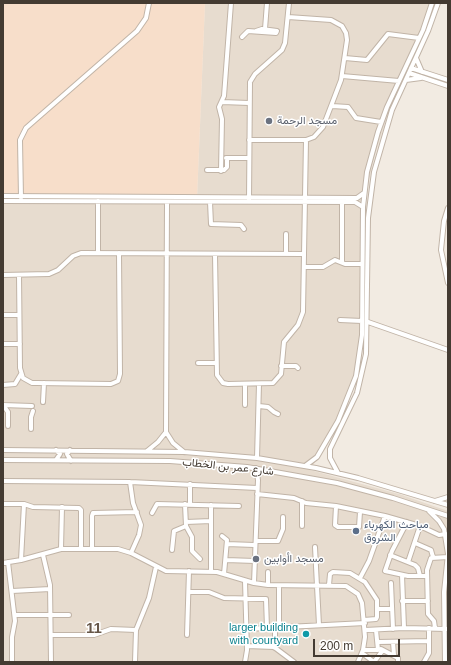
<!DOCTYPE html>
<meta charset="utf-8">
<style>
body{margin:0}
#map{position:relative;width:451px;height:665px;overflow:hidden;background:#f2ebe2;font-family:Arial,sans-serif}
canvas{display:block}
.frame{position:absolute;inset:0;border:4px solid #443b32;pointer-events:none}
.scale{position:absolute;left:313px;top:639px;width:87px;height:18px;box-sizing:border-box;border:2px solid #443b32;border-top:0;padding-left:5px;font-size:12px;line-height:14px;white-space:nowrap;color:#443b32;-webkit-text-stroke:3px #fff;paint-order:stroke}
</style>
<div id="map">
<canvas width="451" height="665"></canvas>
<div class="frame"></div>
<div class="scale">200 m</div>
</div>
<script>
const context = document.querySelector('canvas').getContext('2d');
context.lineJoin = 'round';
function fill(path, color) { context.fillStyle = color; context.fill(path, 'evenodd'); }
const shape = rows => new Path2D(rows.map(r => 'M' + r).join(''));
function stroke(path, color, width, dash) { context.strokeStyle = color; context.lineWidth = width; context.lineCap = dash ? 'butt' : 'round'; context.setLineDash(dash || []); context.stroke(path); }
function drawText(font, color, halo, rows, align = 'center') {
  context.font = font + ' Arial,Vazirmatn,sans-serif'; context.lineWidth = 3; context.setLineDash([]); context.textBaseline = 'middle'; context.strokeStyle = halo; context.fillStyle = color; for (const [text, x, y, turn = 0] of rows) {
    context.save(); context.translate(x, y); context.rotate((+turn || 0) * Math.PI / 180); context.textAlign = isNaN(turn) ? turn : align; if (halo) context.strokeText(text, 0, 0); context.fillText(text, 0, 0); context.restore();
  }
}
const residential = shape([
 [205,3,435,3,428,23,391,104,375,155,369,180,366,200,363,342,358,374,344,416,310,470,399,494,448,511,448,662,3,662,3,197,197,198]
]);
const commercial = shape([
 [3,3,205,3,197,198,3,197]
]);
const minor = shape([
 [265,29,267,3],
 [242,37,248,31,276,33,277,31,262,29,256,31],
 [345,58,367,60,388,34,419,38],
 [416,58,422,72],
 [411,68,448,80],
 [409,73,448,86],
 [342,76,399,81],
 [406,80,421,78],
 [222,102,249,103],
 [332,106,348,107,356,118,381,122],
 [249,140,306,140,314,137,323,127,341,80,347,40,346,33,342,26,331,20,288,17],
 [226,158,249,158],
 [207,170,224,170,227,167,227,158],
 [221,171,222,119,219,107,224,96,231,3],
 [3,196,357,198,364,193],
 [21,198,20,140,26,128,137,31,146,18,149,3],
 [249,200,250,82,255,74,282,50,285,43,289,3],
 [3,201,355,202,363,207],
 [167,202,166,432,173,443,184,452],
 [210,202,211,224,241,225,244,229],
 [448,208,444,221,441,250,448,283],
 [286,234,286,254],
 [98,253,98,201],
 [215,254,217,375,223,383,228,384,273,383,281,374,284,342,298,325,303,312,306,140],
 [342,262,342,202],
 [304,267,323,267,335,260,345,264,362,264],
 [3,275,49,274,58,270,73,256,81,253,304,254],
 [19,275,20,368,23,378,32,383,36,383,111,384,118,381,120,374,119,253],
 [3,315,19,315],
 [340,320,362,321],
 [368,322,448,350],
 [3,344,20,344],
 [198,363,216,363],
 [281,366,296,366,298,368],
 [3,385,15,384,21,374],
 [43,402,44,383],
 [3,405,32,406],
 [3,405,8,412,8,426],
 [245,405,245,384],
 [259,406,268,407,274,412,278,414],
 [31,429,31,417,33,411],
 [3,450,184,452,257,458,316,468,358,478,448,505],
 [70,450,67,454,71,461],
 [147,451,158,442,166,432],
 [257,458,259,384],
 [3,460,170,461,247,467,337,483,393,498,448,516],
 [56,460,60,454,56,450],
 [305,466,317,457,338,421,356,376,362,335,363,207,367,172,378,132,387,107,423,30,432,3],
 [338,473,330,458,330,449,357,393,366,354,368,218,374,172,392,110,428,31,438,3],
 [3,481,130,482,257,488],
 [130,482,133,503,141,525,139,535,131,553],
 [257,494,294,498,306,503,336,506,385,516,420,526,439,535,446,534],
 [302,501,302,526],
 [435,501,448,497],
 [3,504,24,504,33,507,79,508,81,510,81,549],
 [185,504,186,526,192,537,192,551,200,559],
 [190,505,190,484],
 [211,505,211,571],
 [336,506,335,525,338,527,359,527,360,512],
 [429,511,439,521,444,529,448,554],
 [152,513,157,504,239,506],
 [186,522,211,521],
 [407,522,392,551,385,571,408,576,426,576],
 [222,536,227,540,224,574],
 [256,541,278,541,283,529,283,517],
 [415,543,431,550,433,557],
 [227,544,254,545],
 [315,547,319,625],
 [61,549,62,507],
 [92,549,92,516,93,513,137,512],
 [172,550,174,531,186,526],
 [43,555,50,585,51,662],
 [390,555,415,565,418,568,420,576],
 [21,560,24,504],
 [226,560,255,561],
 [8,562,15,621,12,637,12,662],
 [408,562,420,526],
 [3,563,21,560,61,549,118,549,131,553,166,571,217,572,254,583,268,585,346,586,358,594,362,603,365,637,363,650,358,662],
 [268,572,268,585],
 [402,575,404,628],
 [360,578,369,561,385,516],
 [245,581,247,650,245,662],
 [254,583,258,480,256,468],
 [391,583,393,629],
 [329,585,330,574,333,572,350,573,365,582,377,600,377,617,376,619,364,620],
 [12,591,50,589],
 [189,592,209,592,224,598,266,599,267,628],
 [402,601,428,601],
 [377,609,392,609],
 [15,615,69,615],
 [275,628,275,648],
 [279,628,279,586],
 [435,628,434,621,428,614,427,570,431,558,448,557],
 [247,629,365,623],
 [365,630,404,628,447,629],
 [51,635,94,635,111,629,136,630],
 [187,635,189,571],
 [378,642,429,641],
 [393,642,394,655],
 [247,646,274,647,294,662],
 [381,649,398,658,398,662],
 [363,650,378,650,376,630],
 [362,653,374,662,383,650],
 [135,662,136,630,149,598,156,567],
 [424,662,429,653,429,628],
 [445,662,444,592,448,554]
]);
const markers = [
 [269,121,4,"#6b7280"],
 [356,531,4,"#5c6f8a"],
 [256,559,4,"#6b7280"],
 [306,634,4,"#0f9aa8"]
];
const worshipNames = [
 ["مسجد الرحمة",277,121],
 ["مسجد اأوابين",264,559]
];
const streetNames = [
 ["شارع عمر بن الخطاب",228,467,6]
];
const serviceNames = [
 ["مباحث الكهرباء",364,525],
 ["الشروق",364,538]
];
const cultureNames = [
 ["larger building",298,628],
 ["with courtyard",298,641]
];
const districtNames = [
 ["11",94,629]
];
fill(residential, '#e7dccf');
fill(commercial, '#f7deca');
stroke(minor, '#c1b4a7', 6);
stroke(minor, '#fff', 4);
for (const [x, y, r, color] of markers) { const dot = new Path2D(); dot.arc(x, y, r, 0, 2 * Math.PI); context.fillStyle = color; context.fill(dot); stroke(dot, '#fff', 1.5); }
drawText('11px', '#5b616d', '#fff', worshipNames, 'left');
drawText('11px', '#443b32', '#fff', streetNames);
drawText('11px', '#4e5e75', '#fff', serviceNames, 'left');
drawText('11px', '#0d838f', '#fff', cultureNames, 'right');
drawText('bold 15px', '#675749', '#fff', districtNames);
</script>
